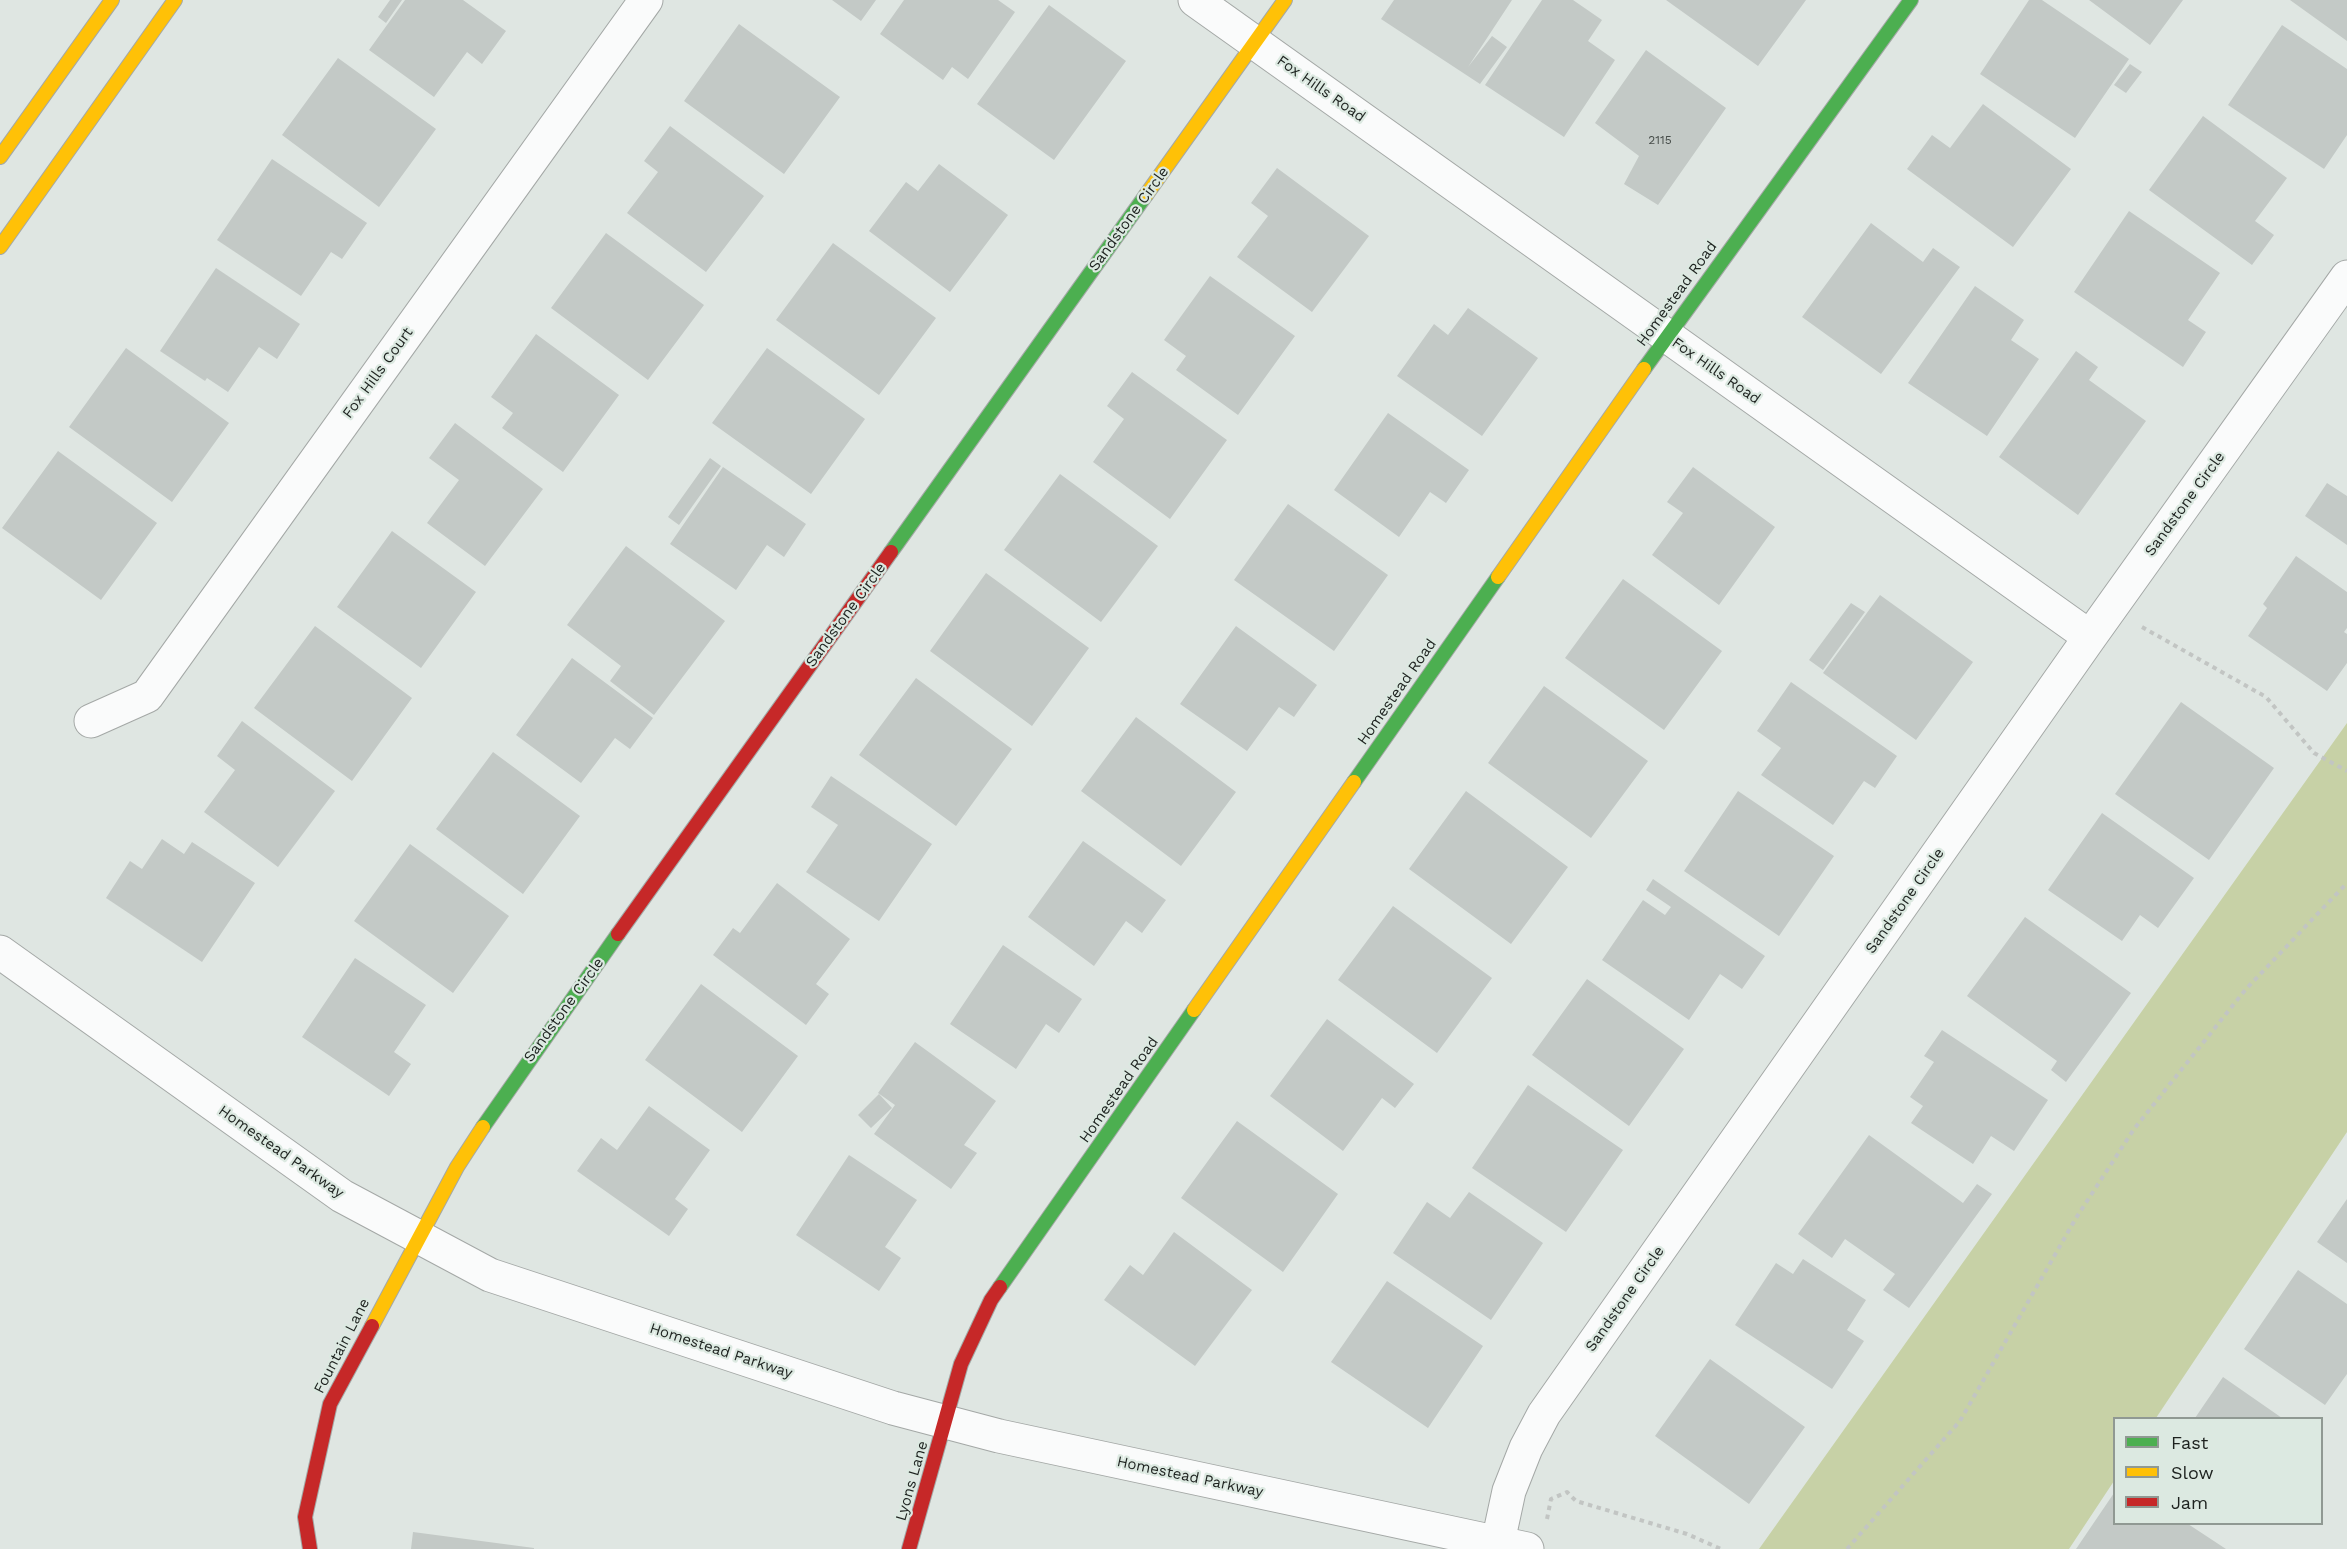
<!DOCTYPE html>
<style>
body{margin:0}
#map{position:relative;width:2347px;height:1549px;overflow:hidden;background:#dfe6e2;font-family:"Work Sans",sans-serif}
canvas{display:block}
.legend{position:absolute;left:2113px;top:1417px;width:210px;height:108px;box-sizing:border-box;background:#dce9e1;border:2px solid #909993;margin:0;padding:8px 10px;list-style:none;font-size:18px;color:#1d221f}
.legend li{display:flex;align-items:center;gap:12px;height:30px}
.legend b{width:30px;border:2px solid #909993}
</style>
<div id="map">
<canvas width="2347" height="1549"></canvas>
<ul class="legend">
<li><b style="height:8px;background:#4caf50"></b>Fast</li>
<li><b style="height:8px;background:#ffc107"></b>Slow</li>
<li><b style="height:8px;background:#c62828"></b>Jam</li>
</ul>
</div>
<script>
const context = document.querySelector('canvas').getContext('2d');
context.lineJoin = 'round';
function fill(path, color) { context.fillStyle = color; context.fill(path, 'evenodd'); }
const shape = rows => new Path2D(rows.map(r => 'M' + r).join(''));
function stroke(path, color, width, dash) { context.strokeStyle = color; context.lineWidth = width; context.lineCap = dash ? 'butt' : 'round'; context.setLineDash(dash || []); context.stroke(path); }
function drawText(font, color, halo, rows, align = 'center') {
  context.font = font + ' "Work Sans",sans-serif'; context.lineWidth = 4.5; context.setLineDash([]); context.textBaseline = 'middle'; context.strokeStyle = halo; context.fillStyle = color; for (const [text, x, y, turn = 0] of rows) {
    context.save(); context.translate(x, y); context.rotate((+turn || 0) * Math.PI / 180); context.textAlign = isNaN(turn) ? turn : align; if (halo) context.strokeText(text, 0, 0); context.fillText(text, 0, 0); context.restore();
  }
}
const green = shape([
 [2347,723,2347,1132,2156,1418,2114,1418,2114,1481,2069,1549,1759,1549]
]);
const building = shape([
 [390,0,402,0,386,23,378,17],
 [405,0,463,0,506,31,482,64,467,52,434,97,369,50],
 [832,0,876,0,861,21],
 [904,0,998,0,1015,12,968,79,952,67,943,80,880,34],
 [1394,0,1512,0,1468,67,1492,36,1507,47,1480,84,1381,19],
 [1542,0,1573,0,1602,20,1588,41,1615,60,1564,137,1485,85],
 [1666,0,1806,0,1758,66],
 [2029,0,2042,0,2129,59,2075,138,1980,74],
 [2089,0,2183,0,2150,45],
 [2290,0,2347,0,2347,41],
 [1049,5,1126,61,1054,160,977,104],
 [739,24,840,97,784,174,684,101],
 [2282,25,2347,69,2347,135,2324,169,2228,105],
 [1646,50,1726,108,1658,205,1624,184,1639,156,1595,123],
 [338,58,436,129,379,207,282,135],
 [2130,64,2142,72,2126,93,2114,85],
 [1983,104,2071,169,2013,247,1907,169,1932,135,1950,148],
 [2203,116,2287,178,2255,221,2274,235,2252,265,2149,190],
 [670,126,764,196,706,272,627,213,658,172,644,161],
 [272,159,367,223,342,259,331,252,301,296,217,240],
 [939,164,1008,215,950,292,869,231,906,182,918,191],
 [1277,168,1369,236,1312,312,1237,257,1268,216,1251,203],
 [2129,211,2220,273,2188,320,2206,332,2183,367,2074,292],
 [1871,223,1923,262,1933,248,1960,267,1881,374,1802,317],
 [606,233,704,305,648,380,551,308],
 [833,243,936,318,879,395,776,320],
 [216,268,300,324,277,359,259,347,228,392,207,378,205,381,160,351],
 [1210,276,1295,336,1238,415,1176,370,1186,356,1164,340],
 [1975,286,2024,320,2011,340,2039,359,1987,436,1908,383],
 [1468,308,1538,358,1482,436,1397,376,1434,324,1448,335],
 [536,334,619,395,563,472,502,428,513,413,491,397],
 [126,348,229,423,172,502,69,427],
 [767,348,865,419,811,494,712,423],
 [2076,351,2098,367,2089,380,2146,421,2078,515,1999,457],
 [1132,372,1227,440,1170,519,1093,462,1124,419,1107,406],
 [1388,413,1469,470,1446,503,1430,492,1399,537,1334,490],
 [455,423,543,489,485,566,427,523,459,480,429,458],
 [58,451,157,523,101,600,2,528],
 [710,458,721,466,679,525,668,517],
 [723,467,806,524,784,557,767,545,736,590,670,544],
 [1693,467,1775,527,1719,605,1652,555,1683,513,1667,502],
 [1060,474,1158,546,1101,622,1004,550],
 [2327,483,2347,496,2347,545,2305,516],
 [1288,504,1388,575,1334,651,1234,580],
 [392,531,476,592,421,668,337,607],
 [626,546,725,621,654,715,610,681,621,666,567,625],
 [2296,556,2347,592,2347,628,2344,632,2347,634,2347,663,2327,691,2248,636,2267,608,2263,604],
 [986,573,1089,648,1032,726,930,651],
 [1623,579,1722,651,1664,730,1565,658],
 [1880,595,1973,662,1916,740,1823,673],
 [1851,603,1865,612,1823,670,1809,660],
 [315,626,412,698,352,781,254,708],
 [1236,626,1317,685,1294,717,1279,707,1247,751,1180,704],
 [572,658,653,718,630,749,615,738,581,783,516,735],
 [916,678,1012,749,956,826,859,755],
 [1791,682,1897,756,1875,788,1864,781,1833,825,1761,775,1781,748,1757,731],
 [1544,686,1648,761,1591,838,1488,763],
 [2181,702,2274,768,2209,860,2115,794],
 [1136,717,1236,792,1181,866,1081,791],
 [242,721,335,791,278,867,204,812,235,770,217,756],
 [493,752,580,816,523,894,436,829],
 [831,776,932,844,879,921,806,872,838,825,811,807],
 [1466,791,1568,867,1511,944,1409,869],
 [1738,791,1834,856,1779,936,1684,871],
 [2102,813,2194,878,2158,928,2140,915,2122,941,2048,890],
 [162,839,184,854,192,842,255,883,202,962,106,898,130,861,142,869],
 [1083,841,1166,900,1142,933,1126,921,1094,966,1028,917],
 [410,844,509,916,453,993,354,921],
 [1653,879,1765,956,1742,989,1720,974,1689,1020,1602,960,1643,900,1665,915,1671,907,1646,890],
 [777,883,850,939,816,984,829,994,806,1025,713,955,733,928,740,933],
 [1393,906,1492,978,1437,1053,1338,980],
 [2025,917,2131,993,2066,1082,2051,1070,2057,1061,1967,996],
 [1003,945,1082,999,1059,1033,1046,1024,1016,1069,950,1024],
 [355,958,426,1005,394,1052,411,1064,389,1096,302,1037],
 [1587,979,1684,1049,1629,1126,1532,1055],
 [701,984,798,1056,742,1132,645,1060],
 [1327,1019,1414,1084,1395,1108,1382,1098,1343,1151,1270,1096],
 [1942,1030,2048,1100,2014,1151,1991,1136,1973,1164,1911,1123,1923,1106,1910,1097,1934,1062,1924,1056],
 [915,1042,996,1101,964,1145,977,1153,951,1189,874,1134,895,1105,878,1093],
 [1528,1085,1623,1150,1566,1232,1472,1168],
 [879,1094,892,1108,871,1128,858,1115],
 [649,1106,710,1150,675,1199,688,1209,669,1236,577,1171,601,1138,617,1150],
 [1237,1121,1338,1194,1283,1272,1181,1198],
 [1869,1135,1963,1203,1977,1184,1992,1194,1909,1308,1883,1290,1895,1274,1845,1239,1832,1258,1798,1234],
 [849,1155,917,1200,885,1247,901,1258,879,1291,796,1235],
 [1469,1192,1543,1243,1491,1320,1393,1253,1427,1202,1450,1218],
 [2347,1199,2347,1263,2317,1242],
 [1174,1232,1252,1290,1195,1366,1104,1300,1130,1265,1143,1275],
 [1803,1259,1866,1300,1847,1330,1864,1341,1832,1389,1735,1325,1776,1263,1793,1274],
 [2298,1270,2347,1304,2347,1374,2325,1405,2244,1349],
 [1387,1281,1483,1346,1428,1428,1331,1362],
 [1710,1359,1805,1427,1749,1504,1655,1436],
 [2223,1377,2282,1418,2195,1418],
 [2114,1493,2114,1524,2188,1524,2226,1549,2076,1549],
 [413,1532,534,1548,534,1549,411,1549]
]);
const path = shape([
 [2142,627,2266,697,2314,753,2347,771],
 [1547,1519,1551,1499,1567,1492,1576,1501,1687,1534,1721,1549],
 [1847,1549,1960,1421,2076,1218,2134,1129,2246,989,2347,883]
]);
const street = shape([
 [1195,0,2090,637],
 [91,721,147,696,646,0],
 [0,952,342,1196,490,1275,893,1408,999,1436,1527,1549],
 [1498,1542,1509,1491,1526,1448,1544,1414,2090,637,2347,277]
]);
const fast = shape([
 [1644,369,1911,0],
 [891,552,1146,195],
 [1354,782,1498,577],
 [483,1127,618,934],
 [1000,1287,1194,1010]
]);
const slow = shape([
 [0,157,112,0],
 [1146,195,1285,0],
 [0,247,175,0],
 [1498,577,1644,369],
 [1194,1010,1354,782],
 [372,1326,457,1167,483,1127]
]);
const jam = shape([
 [618,934,891,552],
 [310,1549,305,1517,330,1404,372,1326],
 [909,1549,961,1364,991,1300,1000,1287]
]);
const numberNames = [
 ["2115",1660,140]
];
const streetNames = [
 ["Fox Hills Road",1321,89,35],
 ["Sandstone Circle",1129,219,-54],
 ["Homestead Road",1677,294,-54],
 ["Fox Hills Road",1716,371,35],
 ["Fox Hills Court",378,373,-54],
 ["Sandstone Circle",2185,504,-54],
 ["Sandstone Circle",846,615,-54],
 ["Homestead Road",1397,692,-55],
 ["Sandstone Circle",1905,901,-55],
 ["Sandstone Circle",564,1010,-54],
 ["Homestead Road",1119,1090,-55],
 ["Homestead Parkway",281,1152,35],
 ["Sandstone Circle",1625,1299,-55],
 ["Fountain Lane",342,1346,-63],
 ["Homestead Parkway",721,1351,18],
 ["Homestead Parkway",1190,1477,12],
 ["Lyons Lane",912,1481,-74]
];
fill(green, '#c7d1a6');
fill(building, '#c3c9c6');
stroke(street, '#a4a8a6', 35);
stroke(fast, '#a4a8a6', 16);
stroke(slow, '#a4a8a6', 16);
stroke(jam, '#a4a8a6', 16);
stroke(path, '#c2c5c3', 4, [4.5, 4.5]);
stroke(street, '#fafbfb', 33);
stroke(fast, '#4caf50', 14);
stroke(slow, '#ffc107', 14);
stroke(jam, '#c62828', 14);
drawText('12px', '#464c49', null, numberNames);
drawText('15px', '#1d221f', '#dce9e1', streetNames);
</script>
